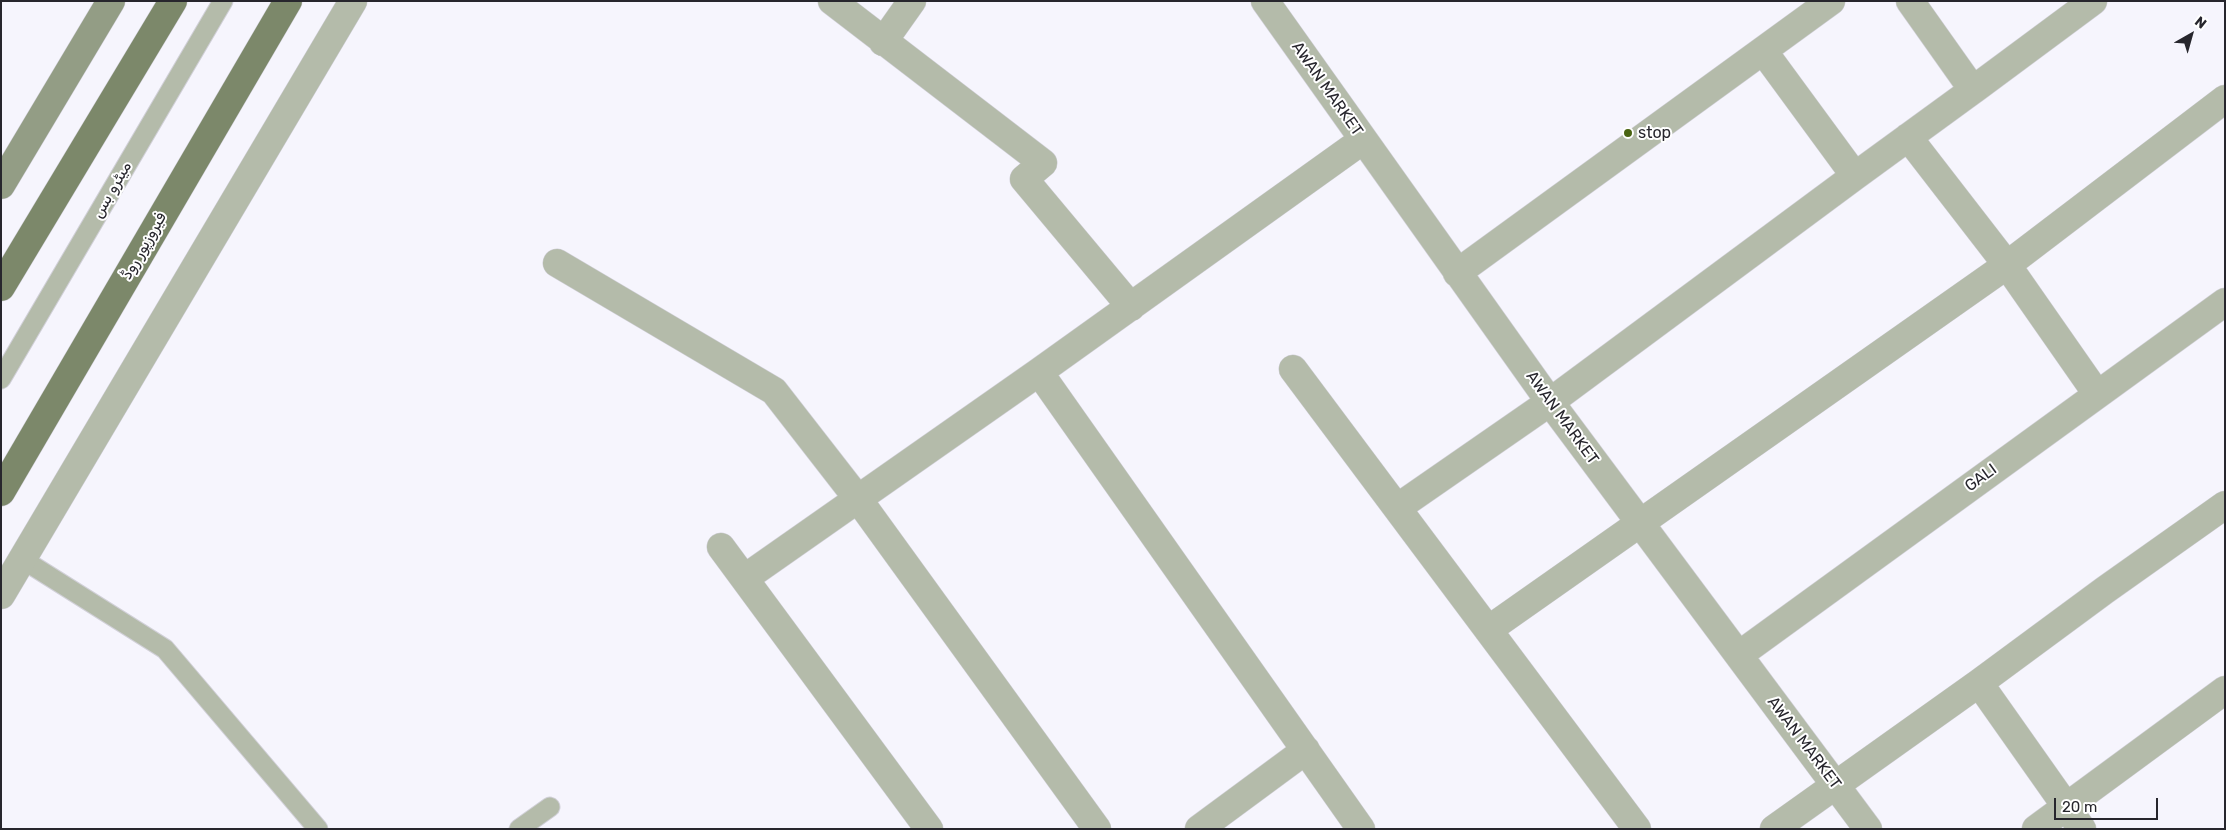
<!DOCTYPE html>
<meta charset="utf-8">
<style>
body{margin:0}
#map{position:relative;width:2226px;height:830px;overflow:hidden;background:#f6f5fd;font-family:Rubik,sans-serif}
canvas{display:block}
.frame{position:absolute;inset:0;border:2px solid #27262d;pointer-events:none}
.north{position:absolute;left:2166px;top:10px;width:50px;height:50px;-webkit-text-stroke:4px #fff;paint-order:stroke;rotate:38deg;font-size:14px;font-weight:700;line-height:20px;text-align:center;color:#27262d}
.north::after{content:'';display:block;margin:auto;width:18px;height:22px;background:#27262d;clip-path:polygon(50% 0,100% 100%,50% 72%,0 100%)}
.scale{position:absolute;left:2054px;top:798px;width:104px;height:22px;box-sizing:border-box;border:2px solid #27262d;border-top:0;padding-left:6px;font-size:15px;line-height:18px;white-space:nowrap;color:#27262d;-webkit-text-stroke:4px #fff;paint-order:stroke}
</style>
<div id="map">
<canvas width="2226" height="830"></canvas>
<div class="frame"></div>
<div class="north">N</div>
<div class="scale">20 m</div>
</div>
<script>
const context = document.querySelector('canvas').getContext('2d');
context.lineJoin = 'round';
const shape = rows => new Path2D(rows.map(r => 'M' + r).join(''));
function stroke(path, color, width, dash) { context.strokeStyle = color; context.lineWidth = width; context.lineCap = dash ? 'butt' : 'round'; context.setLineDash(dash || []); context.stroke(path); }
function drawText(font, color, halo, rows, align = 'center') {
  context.font = font + ' Rubik,Vazirmatn,sans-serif'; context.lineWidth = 4; context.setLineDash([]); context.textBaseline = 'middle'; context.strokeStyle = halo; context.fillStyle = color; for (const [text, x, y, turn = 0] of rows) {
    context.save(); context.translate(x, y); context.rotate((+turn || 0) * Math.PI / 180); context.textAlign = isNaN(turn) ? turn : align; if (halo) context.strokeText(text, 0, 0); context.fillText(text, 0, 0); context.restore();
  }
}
const lane = shape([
 [1,379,223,1],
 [22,559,165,649,318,829],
 [519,829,550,807]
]);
const street = shape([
 [832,1,1043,163,1024,179,1131,307],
 [1265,1,1550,402,1868,829],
 [883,42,912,1],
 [1764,52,1855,176],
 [1973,90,2093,1],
 [1908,137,2007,265,2097,394],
 [557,263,774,391,858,499,1097,829],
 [1457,273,1831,1],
 [1293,369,1637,829],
 [1039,372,1361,829],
 [1397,508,1550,402,1855,176,1973,90,1910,1],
 [721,547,929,829],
 [745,578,1039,372,1363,140],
 [1,595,353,1],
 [1488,630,2007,265,2225,99],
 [1739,655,2225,302],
 [1979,683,2082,829],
 [1199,829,1306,750],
 [1774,829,1979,683,2105,590,2225,505],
 [2036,829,2225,690]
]);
const secondary = shape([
 [1,185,111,1]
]);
const primary = shape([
 [1,287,173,1],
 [1,492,288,1]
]);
const markers = [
 [1628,133,5,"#496312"]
];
const streetNames = [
 ["AWAN MARKET",1327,89,55],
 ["میٹرو بس",112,190,-60],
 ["فیروزپور روڈ",144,246,-60],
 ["AWAN MARKET",1562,418,54],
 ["GALI",1981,478,-36],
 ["AWAN MARKET",1804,743,53]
];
const poiNames = [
 ["stop",1638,133]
];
stroke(lane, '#d1d0d8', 21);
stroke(street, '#d1d0d8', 29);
stroke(secondary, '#d1d0d8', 29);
stroke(primary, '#d1d0d8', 29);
stroke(lane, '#b4bbaa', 19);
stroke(street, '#b4bbaa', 28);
stroke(secondary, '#939d85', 28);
stroke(primary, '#7c886a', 28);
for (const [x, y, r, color] of markers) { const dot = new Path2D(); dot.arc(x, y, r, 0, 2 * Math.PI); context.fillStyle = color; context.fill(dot); stroke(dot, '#fff', 2); }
drawText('16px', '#27262d', '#fff', streetNames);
drawText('16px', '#27262d', '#fff', poiNames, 'left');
</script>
